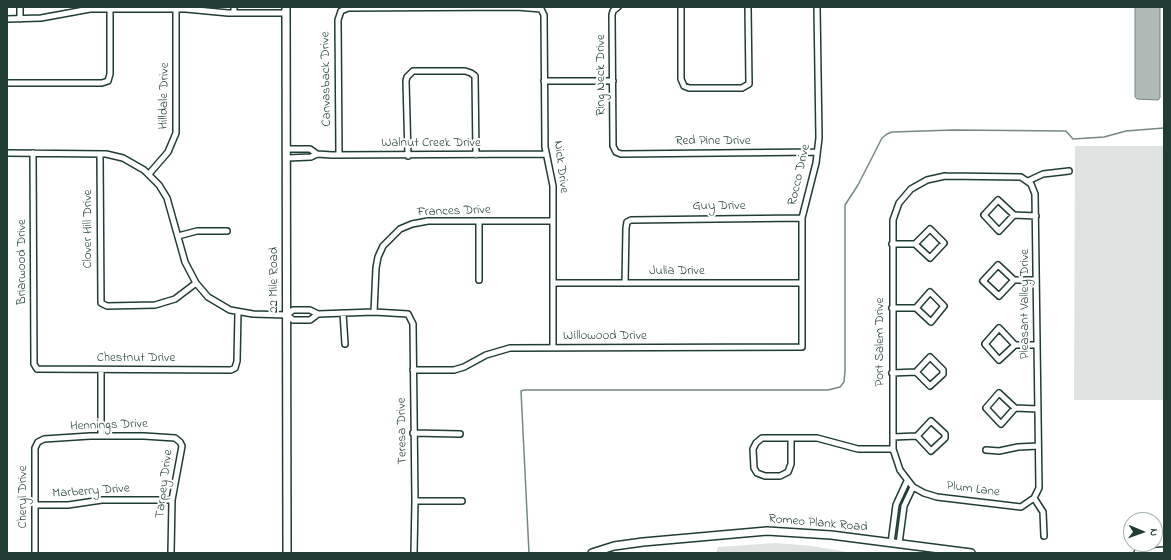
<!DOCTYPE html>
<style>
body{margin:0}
#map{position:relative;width:1171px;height:560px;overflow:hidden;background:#fff;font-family:"Indie Flower",sans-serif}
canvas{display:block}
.frame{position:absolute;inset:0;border:8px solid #1f3d34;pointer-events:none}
.north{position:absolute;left:1123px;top:512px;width:40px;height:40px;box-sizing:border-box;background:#fff;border:1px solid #a5b1ae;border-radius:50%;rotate:92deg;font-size:11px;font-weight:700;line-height:16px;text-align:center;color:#1f3d34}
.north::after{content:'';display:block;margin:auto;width:14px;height:18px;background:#1f3d34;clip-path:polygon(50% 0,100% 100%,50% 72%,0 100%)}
</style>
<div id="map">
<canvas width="1171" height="560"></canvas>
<div class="frame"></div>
<div class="north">N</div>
</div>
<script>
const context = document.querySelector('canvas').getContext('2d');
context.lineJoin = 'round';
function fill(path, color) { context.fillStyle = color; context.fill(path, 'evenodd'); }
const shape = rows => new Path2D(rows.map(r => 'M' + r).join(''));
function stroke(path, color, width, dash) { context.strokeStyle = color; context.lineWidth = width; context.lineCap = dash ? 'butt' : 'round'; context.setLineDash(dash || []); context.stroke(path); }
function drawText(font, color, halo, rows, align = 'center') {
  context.font = font + ' "Indie Flower",sans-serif'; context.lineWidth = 4; context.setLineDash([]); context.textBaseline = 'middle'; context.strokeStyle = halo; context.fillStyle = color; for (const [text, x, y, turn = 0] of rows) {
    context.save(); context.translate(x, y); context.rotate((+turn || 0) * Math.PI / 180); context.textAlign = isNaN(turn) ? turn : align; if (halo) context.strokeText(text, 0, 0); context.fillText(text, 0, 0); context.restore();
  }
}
const green = shape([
 [1075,146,1164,146,1164,400,1074,400],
 [776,543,812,546,853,553,716,553,718,547]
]);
const water = shape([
 [1135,7,1160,7,1160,98,1158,100,1137,99,1135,97,1135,7]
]);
const stream = shape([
 [529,553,521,391,524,390,828,390,840,387,844,382,845,371,845,205,858,185,882,138,887,134,892,132,954,130,1066,131,1073,139,1104,137,1126,131,1164,128]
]);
const street = shape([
 [20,7,20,19],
 [234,7,234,13],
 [618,7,613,11,612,15,613,146,616,152,621,154,817,152],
 [681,7,681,79,684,86,689,88,742,88,749,84,748,7],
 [7,19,41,18,90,9,186,9,228,13,286,13],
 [544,81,613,81],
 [7,83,102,83,108,81,110,74,110,9],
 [287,149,310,149,317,154,332,155,546,154],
 [7,153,106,154,123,158,144,170,159,185,167,198,185,262,196,283,208,297,230,310,253,314,287,315,293,320,310,320,318,314,374,312,408,314,413,324,415,501,414,553],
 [33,153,34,364,37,369,231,370,235,368,237,361,238,312],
 [100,154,101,303,107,306,155,305,175,299,196,283],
 [339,155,338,20,341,11,348,8,517,7,541,9,544,15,545,147,553,186,553,348],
 [408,156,406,81,407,77,413,71,465,71,471,73,475,76,476,155],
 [287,158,311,157,317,154],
 [149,174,168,152,176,133,176,9],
 [945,176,1021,177,1031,184,1035,194,1039,488,1034,498,1021,507,937,497,924,493,913,487,900,470,893,449,893,220,899,203,911,189,927,180,945,176],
 [1028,181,1043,174,1069,171],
 [1014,215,999,231,984,215,998,200,1014,215,1036,216],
 [178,236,197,231,227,231],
 [892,244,915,244,930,229,944,243,930,258,915,244],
 [479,280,479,221],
 [1014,280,999,296,983,281,998,265,1014,280,1036,280],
 [553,283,801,283],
 [625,283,626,228,627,222,631,220,802,218],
 [892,308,916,308,930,292,944,306,931,322,916,308],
 [374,312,376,268,378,257,383,246,400,229,412,224,428,221,553,221],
 [343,313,345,344],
 [287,315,293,310,310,310,318,314],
 [1015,345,999,360,985,344,999,328,1015,345,1037,345],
 [413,370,454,370,464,367,486,355,510,348,802,347,802,218,816,163,819,138,817,7],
 [892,373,916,372,930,357,943,370,943,374,930,386,916,372],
 [1015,408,1001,424,986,408,999,393,1015,408,1038,409],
 [413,433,460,434],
 [101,436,101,370],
 [893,437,917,436,931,421,945,434,945,438,931,451,917,436],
 [791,438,791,464,788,472,780,476,765,476,757,473,754,468,753,449,756,443,762,438,817,438,858,449,893,449],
 [986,450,999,451,1018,447,1038,446],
 [1034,498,1043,512,1044,536],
 [415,501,462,501],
 [35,505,68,505,102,500,172,500],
 [891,543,896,505,907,481],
 [899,544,904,506,913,487],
 [35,553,35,448,38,442,44,439,90,436,144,436,175,438,180,442,182,446,172,500,171,553]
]);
const secondary = shape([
 [286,7,287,553],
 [592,553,614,546,643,542,767,531,831,535,971,553],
 [1138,553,1164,551]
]);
const streetNames = [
 ["Ring Neck Drive",602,75,-90],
 ["Canvasback Drive",327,79,-91],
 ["Hilldale Drive",165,96,-89],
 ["Red Pine Drive",713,142],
 ["Walnut Creek Drive",431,144],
 ["Nick Drive",560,167,83],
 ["Rocco Drive",800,175,-77],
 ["Guy Drive",719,207],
 ["Frances Drive",454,212,-2],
 ["Clover Hill Drive",89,229,-90],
 ["Briarwood Drive",23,262,-90],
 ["Julia Drive",677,272],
 ["22 Mile Road",275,280,-90],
 ["Pleasant Valley Drive",1026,304,-90],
 ["Willowood Drive",605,337],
 ["Port Salem Drive",881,342,-90],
 ["Chestnut Drive",136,359],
 ["Hennings Drive",109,426,-2],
 ["Teresa Drive",403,431,-91],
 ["Tarpey Drive",165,484,-83],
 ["Plum Lane",973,490,7],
 ["Marberry Drive",91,492,-4],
 ["Cheryl Drive",24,497,-90],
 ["Romeo Plank Road",818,524,5]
];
fill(green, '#dee3e2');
fill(water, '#afbab7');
stroke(water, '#758883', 1);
stroke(stream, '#758883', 1.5);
stroke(street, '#1f3d34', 8);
stroke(secondary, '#1f3d34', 10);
stroke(street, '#fff', 5);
stroke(secondary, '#fff', 7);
drawText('13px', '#1f3d34', '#fff', streetNames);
</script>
